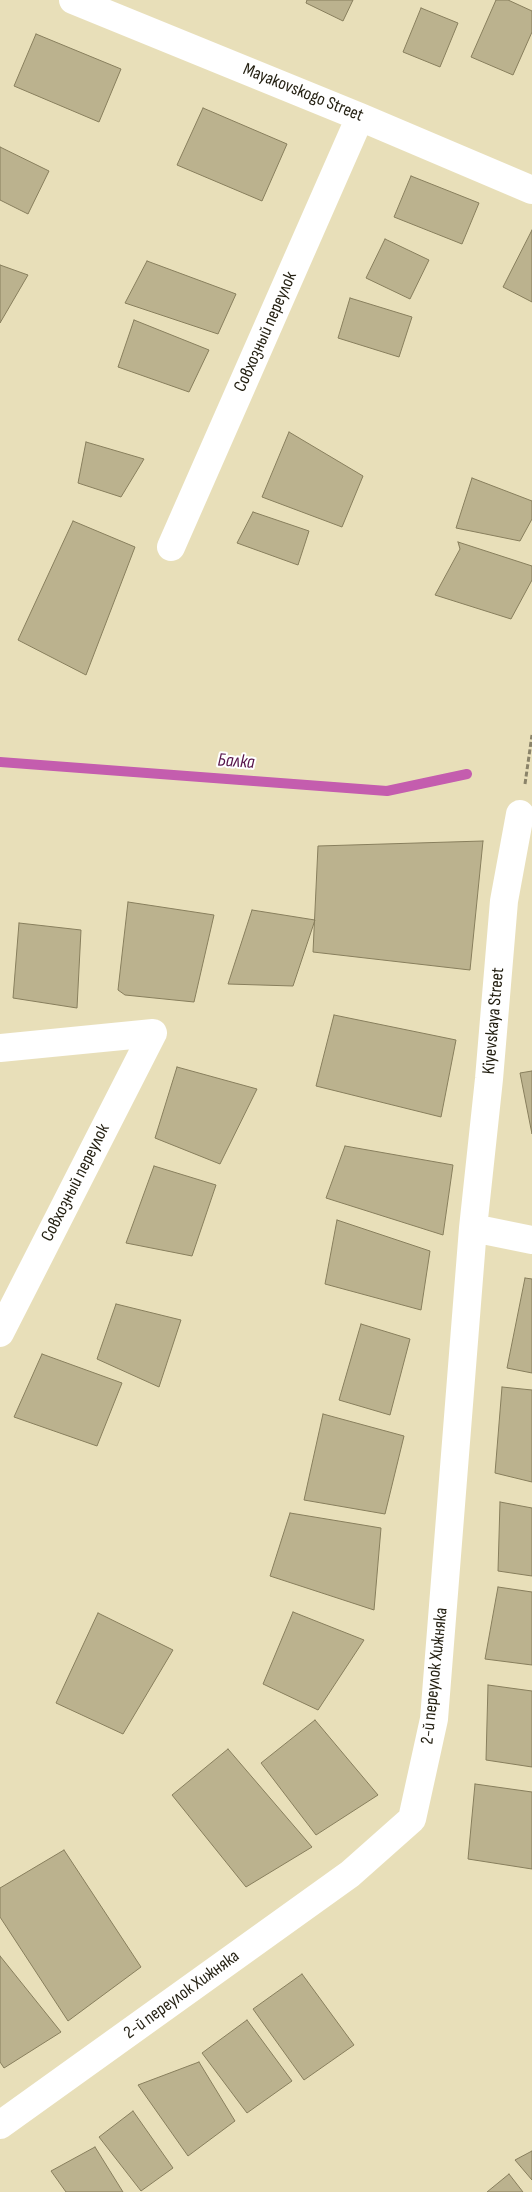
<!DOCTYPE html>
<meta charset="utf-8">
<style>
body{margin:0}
canvas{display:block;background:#e8dfb9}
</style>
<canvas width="532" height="2192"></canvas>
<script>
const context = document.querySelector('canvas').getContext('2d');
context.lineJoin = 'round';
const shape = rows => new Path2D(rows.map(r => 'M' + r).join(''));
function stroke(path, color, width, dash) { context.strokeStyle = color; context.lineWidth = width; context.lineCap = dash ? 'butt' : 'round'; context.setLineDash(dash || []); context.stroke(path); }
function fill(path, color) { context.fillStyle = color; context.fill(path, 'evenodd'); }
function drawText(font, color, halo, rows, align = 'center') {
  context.font = font + ' "Sofia Sans Condensed",sans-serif'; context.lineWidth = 4; context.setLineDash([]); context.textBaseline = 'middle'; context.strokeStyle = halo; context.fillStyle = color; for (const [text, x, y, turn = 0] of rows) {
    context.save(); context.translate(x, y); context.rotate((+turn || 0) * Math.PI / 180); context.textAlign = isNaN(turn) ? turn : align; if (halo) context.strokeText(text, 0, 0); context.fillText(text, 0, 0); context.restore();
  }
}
const stream = shape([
 [0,762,387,791,467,774]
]);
const building = shape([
 [307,0,353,0,343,21,306,3,307,0],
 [496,0,508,0,532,11,532,32,513,75,471,57,496,0],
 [421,8,458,23,440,67,403,52,421,8],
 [36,34,121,69,99,122,14,86,36,34],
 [203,108,287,144,262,201,177,165,203,108],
 [0,147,49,171,28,214,0,200,0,147],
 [411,176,479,203,462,244,394,217,411,176],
 [532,230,532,302,503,287,532,230],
 [385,239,429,260,410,299,366,278,385,239],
 [147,261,236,294,218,334,125,303,147,261],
 [0,265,28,275,0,323,0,265],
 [350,298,412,317,399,357,338,338,350,298],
 [134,320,209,350,189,392,118,367,134,320],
 [289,432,363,476,342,527,262,497,289,432],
 [86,442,144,459,121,497,78,483,86,442],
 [472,478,532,501,532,519,520,541,456,528,472,478],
 [253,512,309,531,298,565,237,543,253,512],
 [73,521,135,547,86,675,18,640,73,521],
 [458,542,532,566,532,580,511,619,435,595,460,549,458,542],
 [483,841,470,970,313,952,318,846,483,841],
 [128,902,214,915,194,1002,125,995,118,990,128,902],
 [252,910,315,920,293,986,228,984,252,910],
 [19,923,81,930,77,1008,13,998,19,923],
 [334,1015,456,1040,441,1117,316,1086,334,1015],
 [177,1067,257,1089,220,1164,155,1138,177,1067],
 [532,1071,532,1134,520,1073,532,1071],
 [345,1146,453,1165,443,1235,326,1198,345,1146],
 [154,1166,216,1185,192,1256,126,1243,154,1166],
 [337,1220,430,1251,421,1310,325,1284,337,1220],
 [525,1278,532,1279,532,1373,507,1368,525,1278],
 [116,1304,181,1320,159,1387,97,1359,116,1304],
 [361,1324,410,1339,390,1415,339,1400,361,1324],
 [42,1354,122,1383,97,1446,14,1417,42,1354],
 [502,1387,532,1390,532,1482,495,1473,502,1387],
 [323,1414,404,1436,385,1514,304,1500,323,1414],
 [500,1502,532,1508,532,1576,498,1571,500,1502],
 [290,1513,381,1528,374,1610,270,1576,290,1513],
 [498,1587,532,1592,532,1665,485,1659,498,1587],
 [293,1612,364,1640,318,1710,263,1684,293,1612],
 [98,1613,173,1650,123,1734,56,1703,98,1613],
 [488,1685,532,1691,532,1767,486,1760,488,1685],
 [315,1720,378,1795,316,1835,261,1763,315,1720],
 [228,1749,312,1847,246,1887,172,1795,228,1749],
 [475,1784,532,1792,532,1869,468,1859,475,1784],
 [64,1850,141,1967,68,2021,0,1917,0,1888,64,1850],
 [0,1956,61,2032,4,2068,0,2062,0,1956],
 [302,1974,354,2045,304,2080,253,2009,302,1974],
 [247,2020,292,2081,247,2113,202,2053,247,2020],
 [199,2062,235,2121,188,2156,138,2085,199,2062],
 [133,2111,173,2168,141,2191,99,2137,133,2111],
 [95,2147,123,2192,66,2192,51,2171,95,2147],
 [532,2151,532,2180,515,2160,532,2151],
 [509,2174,523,2192,487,2192,509,2174]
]);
const path = shape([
 [525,784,532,735]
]);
const minor = shape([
 [73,0,360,117,532,190],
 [171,547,360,117],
 [0,1048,153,1033],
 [473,1228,532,1240],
 [0,1333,153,1033],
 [0,2125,350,1874,412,1819,434,1719,473,1228,489,1079,504,901,520,814]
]);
const streetNames = [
 ["Mayakovskogo Street",303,93,22],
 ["Совхозный переулок",266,332,-66],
 ["Kiyevskaya Street",494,1021,-85],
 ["Совхозный переулок",76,1183,-63],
 ["2-й переулок Хижняка",435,1676,-84],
 ["2-й переулок Хижняка",182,1995,-36]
];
const waterNames = [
 ["Балка",236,762,4]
];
stroke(stream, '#c45dae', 10);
fill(building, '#bbb28e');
stroke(building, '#887f5d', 1);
stroke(path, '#8a8369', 3, [5, 2.5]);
stroke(minor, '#fff', 28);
drawText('18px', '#231f11', '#fff', streetNames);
drawText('italic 19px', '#56144a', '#fff', waterNames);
</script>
